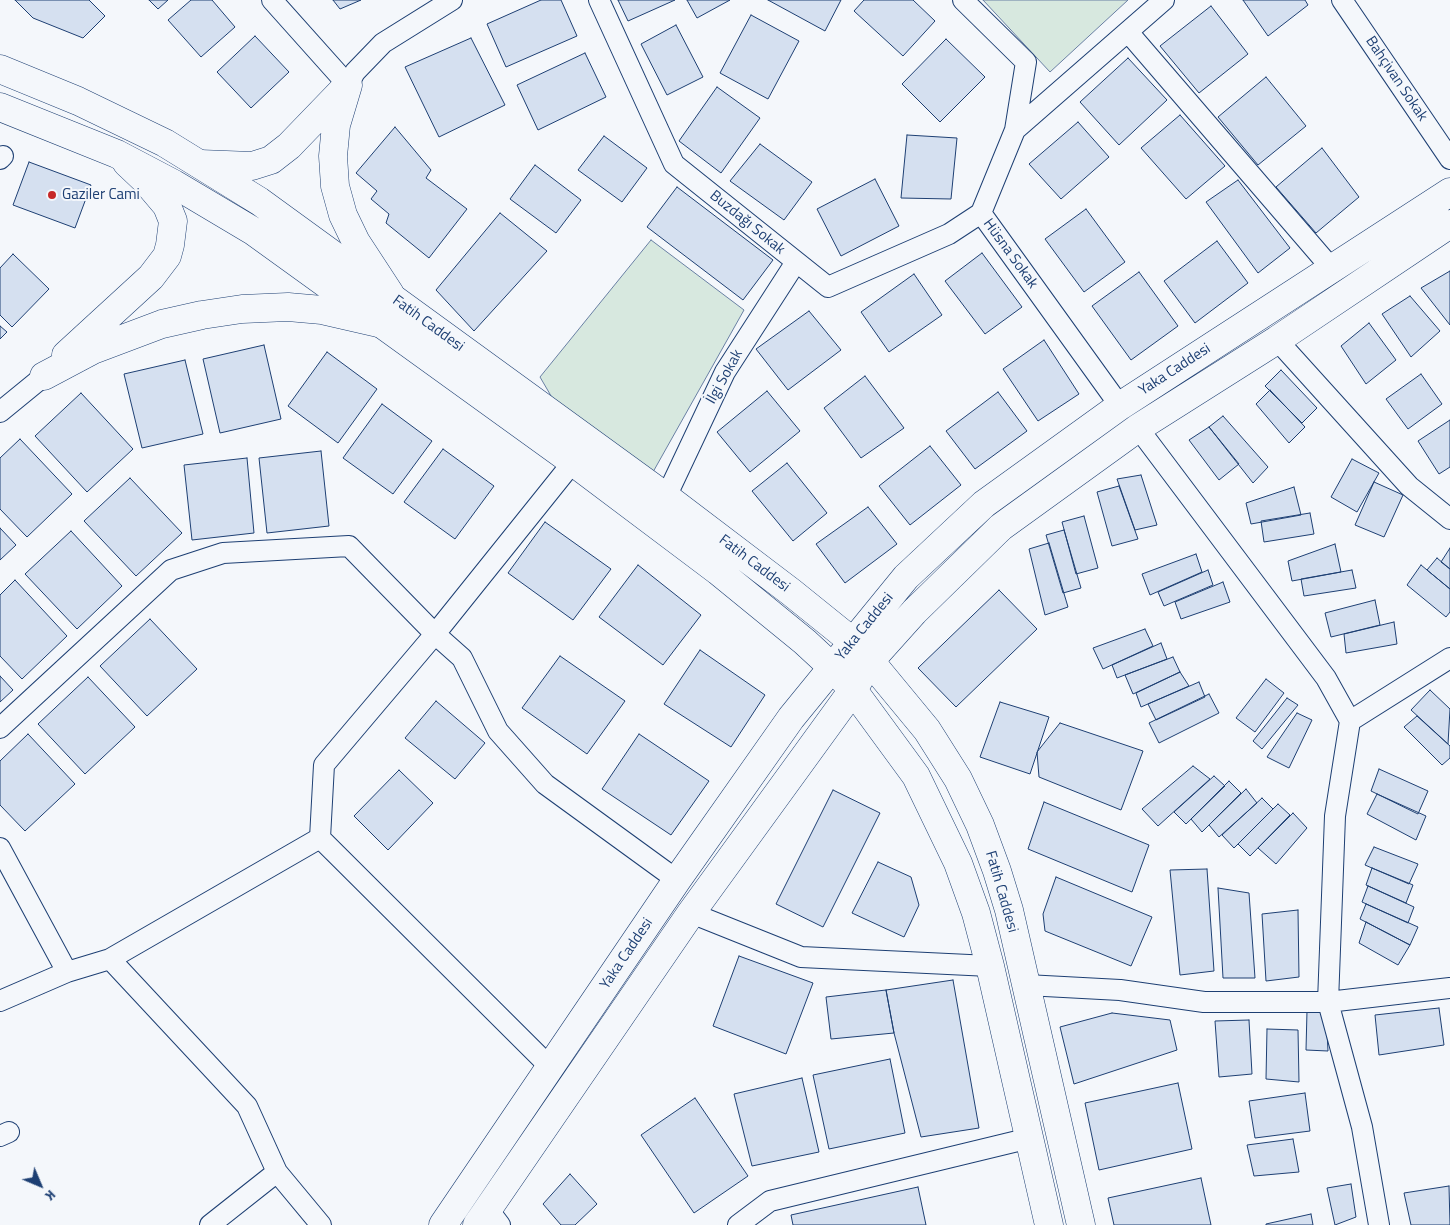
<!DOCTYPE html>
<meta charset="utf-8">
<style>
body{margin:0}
#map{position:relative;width:1450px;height:1225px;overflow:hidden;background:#f4f7fb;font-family:"Titillium Web",sans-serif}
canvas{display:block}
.north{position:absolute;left:15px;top:1160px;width:50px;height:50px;-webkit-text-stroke:4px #f4f7fb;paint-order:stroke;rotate:135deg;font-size:14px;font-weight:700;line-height:20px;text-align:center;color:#1d3f73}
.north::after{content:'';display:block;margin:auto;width:18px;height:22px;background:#1d3f73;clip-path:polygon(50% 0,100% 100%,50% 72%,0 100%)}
</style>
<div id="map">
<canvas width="1450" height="1225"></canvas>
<div class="north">K</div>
</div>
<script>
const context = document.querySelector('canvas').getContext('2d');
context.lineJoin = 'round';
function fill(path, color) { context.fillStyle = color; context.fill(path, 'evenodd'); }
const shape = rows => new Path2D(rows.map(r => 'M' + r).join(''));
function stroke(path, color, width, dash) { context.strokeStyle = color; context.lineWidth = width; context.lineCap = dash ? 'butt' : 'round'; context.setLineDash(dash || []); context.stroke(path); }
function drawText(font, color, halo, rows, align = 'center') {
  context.font = font + ' "Titillium Web",sans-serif'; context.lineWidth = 4; context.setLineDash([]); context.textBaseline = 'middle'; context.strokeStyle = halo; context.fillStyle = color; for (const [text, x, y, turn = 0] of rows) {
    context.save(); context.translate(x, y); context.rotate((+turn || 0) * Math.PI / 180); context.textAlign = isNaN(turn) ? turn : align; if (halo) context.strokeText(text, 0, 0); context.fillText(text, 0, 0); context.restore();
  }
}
const green = shape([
 [983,0,1128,0,1050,72,983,0],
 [651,240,744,310,653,472,554,401,540,377,651,240]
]);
const building = shape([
 [15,0,89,0,105,16,83,38,33,18,15,0],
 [149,0,168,0,158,9,149,0],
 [191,0,212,0,235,27,201,57,168,20,191,0],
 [333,0,361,0,340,9,333,0],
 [541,0,561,0,577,36,506,67,487,24,541,0],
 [618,0,675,0,628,21,618,0],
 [687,0,730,0,697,18,687,0],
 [768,0,841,0,825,31,768,0],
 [864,0,913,0,935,21,903,56,854,11,864,0],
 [1243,0,1305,0,1308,5,1268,36,1243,0],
 [1211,6,1248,54,1199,93,1160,46,1211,6],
 [751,15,799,41,768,99,720,73,751,15],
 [676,25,703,77,667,95,641,44,676,25],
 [255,36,289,72,251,108,217,72,255,36],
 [471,38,505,105,439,137,405,67,471,38],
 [946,39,985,77,940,122,902,84,946,39],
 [585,53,606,97,538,130,517,85,585,53],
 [1128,58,1167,100,1119,145,1080,102,1128,58],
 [1266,77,1306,126,1258,165,1218,117,1266,77],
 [717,87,760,118,721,173,679,141,717,87],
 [1180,115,1225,166,1186,199,1141,148,1180,115],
 [1078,122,1109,157,1061,199,1029,164,1078,122],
 [395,127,431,170,426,178,467,209,429,258,386,223,389,214,371,199,377,191,356,173,395,127],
 [907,135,957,138,951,199,901,198,907,135],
 [604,136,647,168,622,202,578,170,604,136],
 [760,144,812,182,784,220,730,181,760,144],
 [1322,148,1359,197,1316,233,1276,187,1322,148],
 [29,162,91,185,75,228,13,205,29,162],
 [535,165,581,200,556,233,510,199,535,165],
 [875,179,899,226,841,256,817,209,875,179],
 [1238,180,1290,248,1258,273,1206,202,1238,180],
 [677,187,773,260,743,300,647,227,677,187],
 [1086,209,1125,262,1084,292,1045,239,1086,209],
 [500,213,547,251,474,331,436,290,500,213],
 [1217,241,1248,283,1195,323,1164,281,1217,241],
 [982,253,1022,307,985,334,945,281,982,253],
 [13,254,49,289,12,327,0,315,0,268,13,254],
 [1450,271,1450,325,1421,288,1450,271],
 [1139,272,1178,326,1131,360,1092,306,1139,272],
 [914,274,942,315,889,352,861,312,914,274],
 [1410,296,1440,331,1411,357,1382,314,1410,296],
 [809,311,841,350,788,390,756,349,809,311],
 [1369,323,1396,360,1366,384,1341,346,1369,323],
 [0,326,7,332,0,339,0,326],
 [1044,340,1079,394,1038,421,1003,369,1044,340],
 [264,345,281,419,220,433,203,359,264,345],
 [327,352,377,389,338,443,288,406,327,352],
 [185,360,203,434,142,448,124,374,185,360],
 [1281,370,1317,408,1302,423,1265,386,1281,370],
 [1421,374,1442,404,1408,429,1386,399,1421,374],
 [865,376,904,428,861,458,824,408,865,376],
 [1270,390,1305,427,1289,443,1256,404,1270,390],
 [767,391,800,431,750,472,717,432,767,391],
 [998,392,1027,431,975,469,946,431,998,392],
 [81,393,133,449,87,492,35,436,81,393],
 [382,404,432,441,393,494,343,458,382,404],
 [1223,416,1268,467,1253,483,1209,427,1223,416],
 [1450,420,1450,467,1439,474,1418,441,1450,420],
 [1209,427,1239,464,1219,480,1189,440,1209,427],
 [20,439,72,494,27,537,0,509,0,458,20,439],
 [930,446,961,485,910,525,879,486,930,446],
 [443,449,494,486,455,539,404,502,443,449],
 [321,451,329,526,267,533,259,458,321,451],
 [247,458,254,533,192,540,184,465,247,458],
 [1352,459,1379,473,1357,512,1331,497,1352,459],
 [787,463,827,513,793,541,752,491,787,463],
 [1141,475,1157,525,1135,530,1117,479,1141,475],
 [130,478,182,533,136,576,84,521,130,478],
 [1374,482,1403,495,1384,537,1355,525,1374,482],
 [1119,486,1138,539,1112,546,1097,492,1119,486],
 [1294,487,1301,515,1251,524,1246,503,1294,487],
 [868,507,897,544,845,583,816,544,868,507],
 [1310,513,1314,534,1264,542,1261,521,1310,513],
 [1084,516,1098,568,1076,574,1062,522,1084,516],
 [545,522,611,569,573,620,508,573,545,522],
 [0,528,16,545,0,560,0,528],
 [1064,530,1081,588,1063,593,1046,535,1064,530],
 [71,531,122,586,77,629,25,574,71,531],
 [1049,543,1068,607,1045,615,1029,549,1049,543],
 [1335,544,1341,572,1292,581,1288,561,1335,544],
 [1450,548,1450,569,1441,562,1450,548],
 [1196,554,1202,572,1150,595,1142,574,1196,554],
 [1437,558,1450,569,1450,589,1427,570,1437,558],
 [638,565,701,615,663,665,599,617,638,565],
 [1421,565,1450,589,1450,612,1446,617,1407,585,1421,565],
 [1208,570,1213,585,1164,606,1158,592,1208,570],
 [1352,570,1356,588,1304,596,1301,579,1352,570],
 [15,580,67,636,22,679,0,656,0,595,15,580],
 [1223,582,1230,602,1181,619,1175,602,1223,582],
 [999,590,1037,629,956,707,918,668,999,590],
 [1375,600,1380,625,1331,637,1325,613,1375,600],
 [150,619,197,669,147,716,100,666,150,619],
 [1394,622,1397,644,1346,653,1344,634,1394,622],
 [1145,629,1153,646,1103,669,1093,648,1145,629],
 [1161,643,1167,659,1117,678,1112,665,1161,643],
 [700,650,765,695,731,747,664,704,700,650],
 [560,656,625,701,587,754,522,708,560,656],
 [1173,657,1180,672,1133,694,1125,675,1173,657],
 [1180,672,1189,686,1141,707,1136,693,1180,672],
 [0,676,13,690,0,702,0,676],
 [88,677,135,727,85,774,38,724,88,677],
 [1266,679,1284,693,1255,732,1236,718,1266,679],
 [1199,682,1205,697,1156,720,1148,704,1199,682],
 [1430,690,1450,709,1448,744,1411,710,1430,690],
 [1209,694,1219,713,1159,743,1149,723,1209,694],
 [1287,698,1298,705,1262,749,1253,741,1287,698],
 [436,701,485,743,455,779,405,738,436,701],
 [1000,702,1049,717,1030,774,980,757,1000,702],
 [1297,713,1312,720,1289,768,1267,757,1297,713],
 [1417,716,1450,746,1450,758,1442,765,1404,727,1417,716],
 [1060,723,1143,751,1121,810,1039,777,1037,752,1060,723],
 [28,734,75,784,25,831,0,805,0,761,28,734],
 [639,734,709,781,671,835,602,789,639,734],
 [1193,766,1210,779,1158,826,1142,809,1193,766],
 [1379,769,1428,791,1418,814,1371,791,1379,769],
 [399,770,433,803,388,850,354,816,399,770],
 [1214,776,1225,786,1186,824,1174,812,1214,776],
 [1229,781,1241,793,1202,832,1191,819,1229,781],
 [1246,789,1257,803,1219,837,1209,825,1246,789],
 [833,790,880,813,823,927,776,904,833,790],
 [1377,794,1426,816,1416,840,1367,814,1377,794],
 [1262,798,1273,809,1234,848,1222,835,1262,798],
 [1044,802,1149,845,1132,892,1028,849,1044,802],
 [1278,804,1290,815,1250,856,1238,844,1278,804],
 [1293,813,1307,828,1276,864,1258,848,1293,813],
 [1374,847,1418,864,1409,884,1365,865,1374,847],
 [878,862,911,877,919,905,904,937,852,913,878,862],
 [1372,868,1413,885,1406,903,1366,885,1372,868],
 [1207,869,1214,971,1180,975,1170,870,1207,869],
 [1056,877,1152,917,1131,966,1045,931,1043,914,1056,877],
 [1368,886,1414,907,1408,923,1362,902,1368,886],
 [1218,888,1249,893,1255,978,1223,978,1218,888],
 [1366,904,1418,927,1410,945,1360,919,1366,904],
 [1298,910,1299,977,1266,981,1262,914,1298,910],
 [1366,922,1410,945,1398,965,1359,943,1366,922],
 [739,956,813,983,786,1054,713,1026,739,956],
 [953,980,979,1128,921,1137,894,1033,886,990,953,980],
 [886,990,894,1033,831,1039,826,997,886,990],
 [1439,1008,1444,1045,1379,1055,1375,1015,1439,1008],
 [1307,1011,1326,1012,1328,1051,1306,1050,1307,1011],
 [1112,1013,1170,1020,1177,1050,1074,1084,1060,1027,1112,1013],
 [1249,1020,1252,1074,1219,1077,1215,1021,1249,1020],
 [1267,1029,1298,1030,1299,1082,1266,1079,1267,1029],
 [890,1059,905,1133,829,1149,813,1075,890,1059],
 [802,1078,819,1152,752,1166,734,1094,802,1078],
 [1178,1083,1192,1149,1099,1170,1085,1103,1178,1083],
 [1305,1093,1310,1131,1255,1138,1249,1101,1305,1093],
 [695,1098,748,1176,694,1213,641,1135,695,1098],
 [1293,1139,1299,1172,1254,1176,1247,1145,1293,1139],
 [570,1174,597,1204,575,1225,561,1225,543,1204,570,1174],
 [1201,1178,1211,1225,1114,1225,1108,1198,1201,1178],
 [1351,1184,1356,1217,1335,1225,1327,1188,1351,1184],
 [1449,1186,1450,1225,1411,1225,1404,1193,1449,1186],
 [918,1187,926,1225,793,1225,791,1215,918,1187],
 [1311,1214,1313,1225,1266,1225,1266,1224,1311,1214]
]);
const street = shape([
 [272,0,348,85,355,72,383,43,452,0],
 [599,0,674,164,828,287,949,234,981,213],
 [963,0,1026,62,1015,130],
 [1342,0,1450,159],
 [1128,32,1332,269],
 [0,159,3,156],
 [1277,340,1409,486,1450,519],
 [1120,406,981,213,1015,130,1164,0],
 [0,412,44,376],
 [1138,428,1326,678,1350,721,1335,816,1328,1002,1450,988],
 [573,462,435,634,462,658,498,731,545,784,677,880],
 [666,497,725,372,796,262],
 [1350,721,1450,658],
 [0,728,171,570,223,553,349,546,435,634,324,765,320,838],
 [0,848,67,972,0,1001],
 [691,913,801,957,990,966],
 [67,972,110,959],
 [1026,985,1120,990,1204,1002,1328,1002,1362,1127,1379,1225],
 [0,1136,9,1132],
 [488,1209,500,1225],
 [210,1225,277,1172],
 [321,1225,277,1172,247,1106,110,959,320,838,551,1068],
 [738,1225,770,1201,1030,1138]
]);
const secondary = shape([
 [348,85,336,125,333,156,335,186,343,215,356,242,390,294],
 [200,164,252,166,271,160,289,146,345,88],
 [66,355,151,277,167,256,170,245,173,221,167,206,145,180,127,163],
 [44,376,93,350,162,324,202,315,242,309,288,307,322,310,383,324],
 [443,1225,677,880,791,718,906,577,984,504,1120,406,1450,192],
 [477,1225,691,913,853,690,870,661,914,612,1001,527,1138,428,1277,340,1450,224]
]);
const primary = shape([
 [0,69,78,101,165,143,259,201,666,497,791,592,853,642,870,661,927,730,958,779,980,825,997,871,1009,910,1081,1225],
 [0,107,117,154,174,184,253,231,573,462,718,571,805,642,832,667,853,690,916,776,958,863,976,913,990,966,1049,1225]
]);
const markers = [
 [52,195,5,"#c62828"]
];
const streetNames = [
 ["Bahçivan Sokak",1396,79,56],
 ["Buzdağı Sokak",747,223,39],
 ["Hüsna Sokak",1010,254,54],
 ["Fatih Caddesi",428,324,36],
 ["Yaka Caddesi",1175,370,-33],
 ["İlgi Sokak",725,377,-61],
 ["Fatih Caddesi",754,564,37],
 ["Yaka Caddesi",865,627,-51],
 ["Fatih Caddesi",1001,892,74],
 ["Yaka Caddesi",627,954,-56]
];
const poiNames = [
 ["Gaziler Cami",62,195]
];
fill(green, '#d7e8df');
stroke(green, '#687fa3', 1);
fill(building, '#d5e0f0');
stroke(building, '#1d3f73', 1);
stroke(street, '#1d3f73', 22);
stroke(secondary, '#1d3f73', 29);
stroke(primary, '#1d3f73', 29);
stroke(street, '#f4f7fb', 20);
stroke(secondary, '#f4f7fb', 28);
stroke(primary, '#f4f7fb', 28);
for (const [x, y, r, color] of markers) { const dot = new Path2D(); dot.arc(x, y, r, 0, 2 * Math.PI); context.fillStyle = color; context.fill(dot); stroke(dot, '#f4f7fb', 2); }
drawText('15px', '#1d3f73', '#f4f7fb', streetNames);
drawText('15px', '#1d3f73', '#f4f7fb', poiNames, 'left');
</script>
